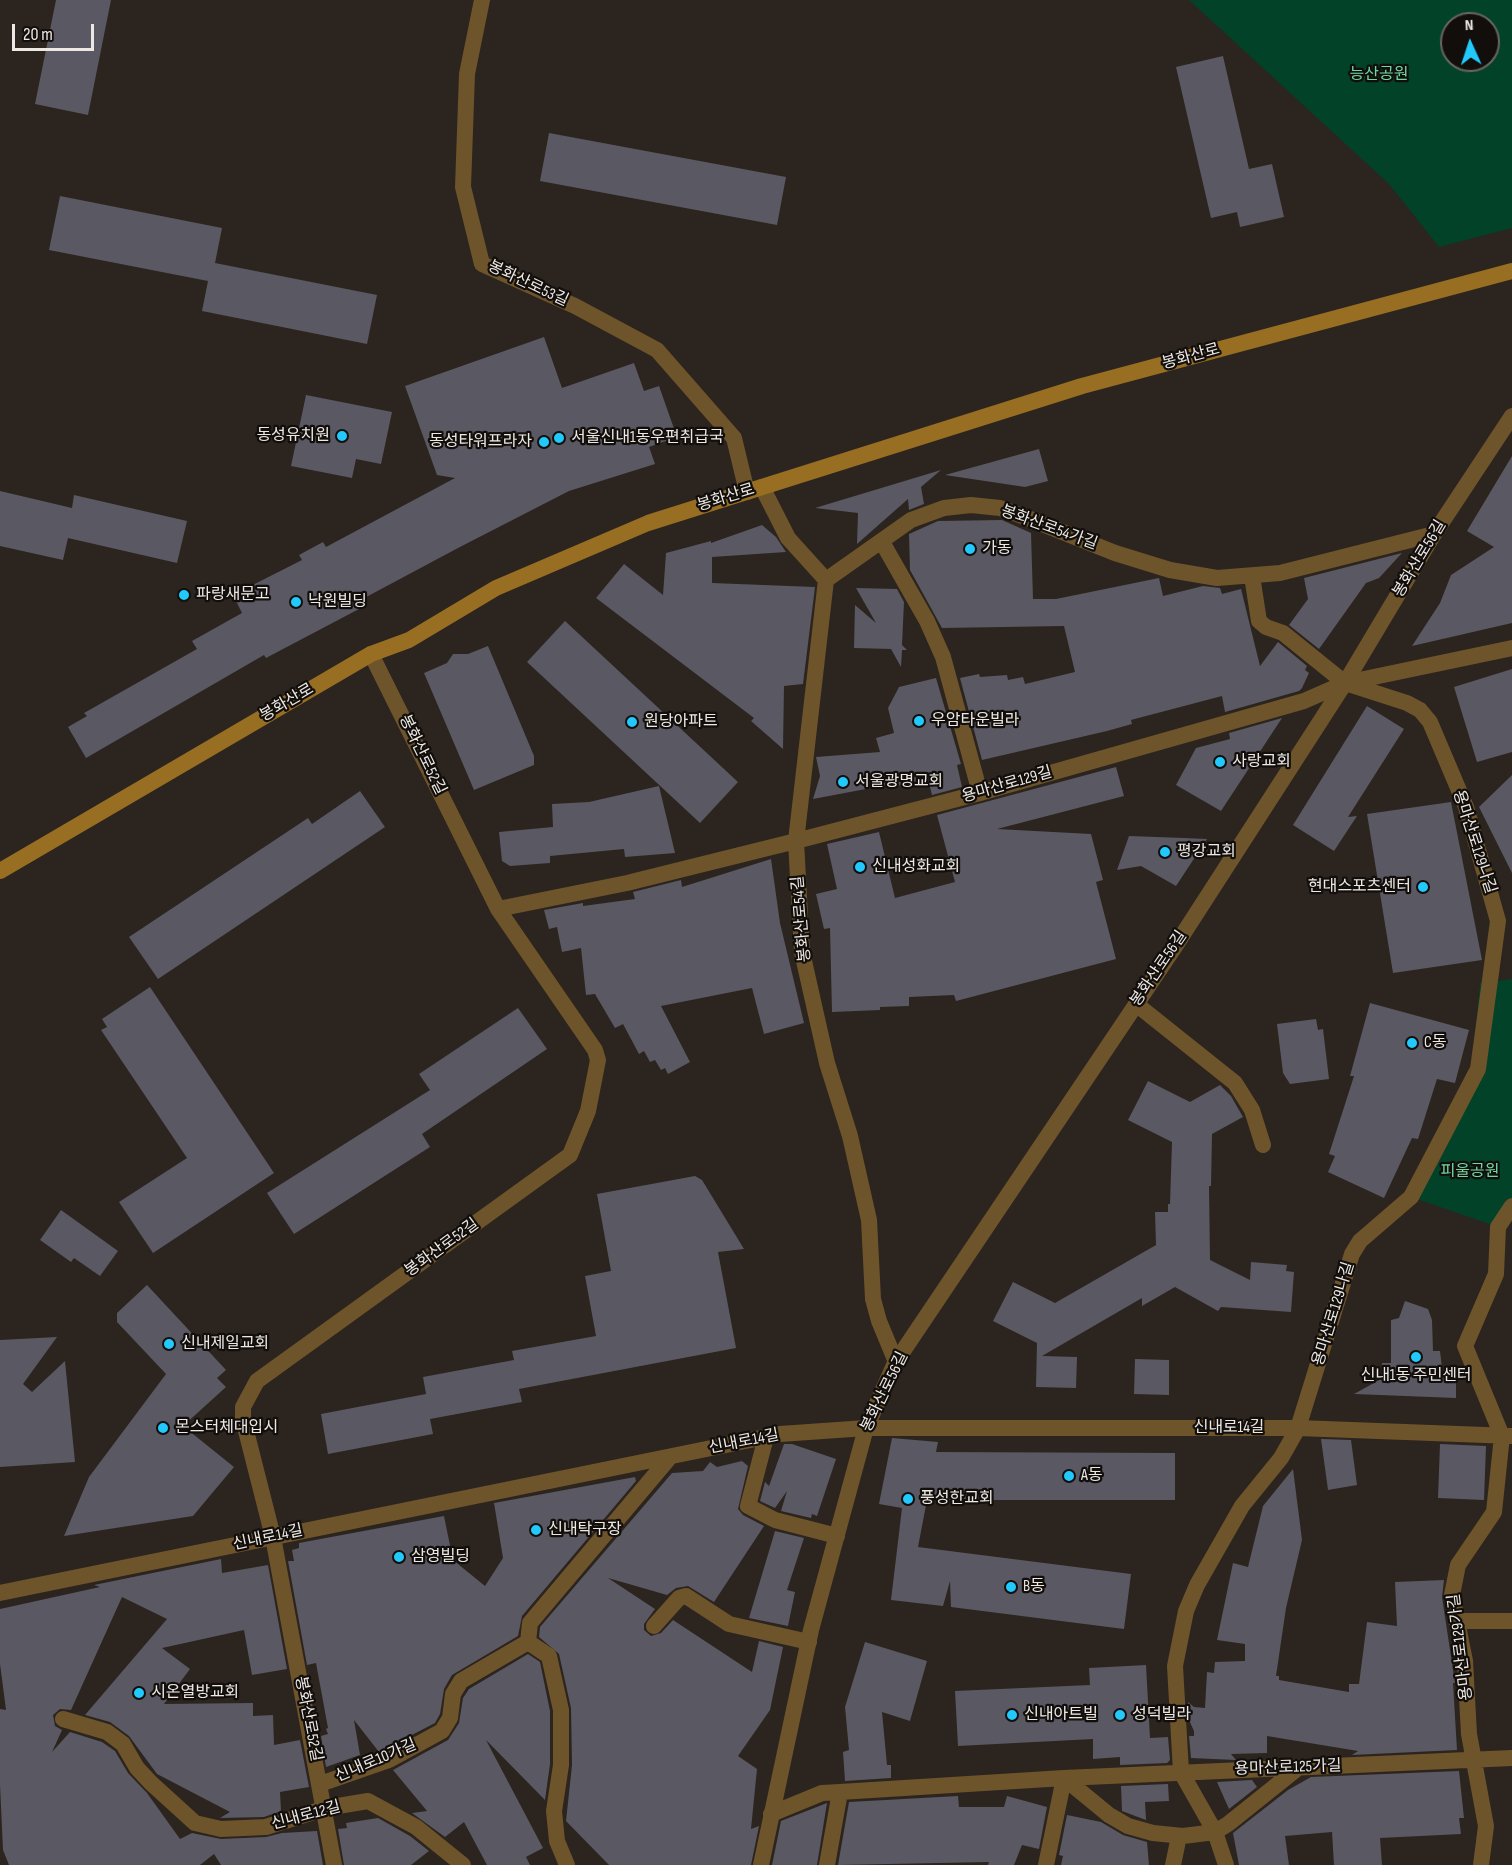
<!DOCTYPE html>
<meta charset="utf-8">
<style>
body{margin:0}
#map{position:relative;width:1512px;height:1865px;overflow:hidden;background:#2c241e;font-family:"Sofia Sans Condensed",sans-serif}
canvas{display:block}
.north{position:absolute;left:1440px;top:12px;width:60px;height:60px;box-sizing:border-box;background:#110e0b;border:2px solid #696562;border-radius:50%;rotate:357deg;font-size:16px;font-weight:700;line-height:24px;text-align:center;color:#ede8e4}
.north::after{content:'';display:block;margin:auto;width:21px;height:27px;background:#22c9fd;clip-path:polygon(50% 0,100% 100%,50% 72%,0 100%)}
.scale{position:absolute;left:12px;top:24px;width:82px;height:27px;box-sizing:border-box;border:3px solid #ede8e4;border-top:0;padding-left:8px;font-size:18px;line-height:21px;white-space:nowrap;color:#ede8e4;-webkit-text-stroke:4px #110e0b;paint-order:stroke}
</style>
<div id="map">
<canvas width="1512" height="1865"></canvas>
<div class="north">N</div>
<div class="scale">20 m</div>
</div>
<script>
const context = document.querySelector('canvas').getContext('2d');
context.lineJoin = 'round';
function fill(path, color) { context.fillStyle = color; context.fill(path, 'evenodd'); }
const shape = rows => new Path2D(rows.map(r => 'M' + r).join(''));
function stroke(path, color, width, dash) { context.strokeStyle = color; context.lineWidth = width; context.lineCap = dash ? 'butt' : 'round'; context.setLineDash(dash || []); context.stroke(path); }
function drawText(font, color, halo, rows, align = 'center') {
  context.font = font + ' "Sofia Sans Condensed","Noto Sans KR",sans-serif'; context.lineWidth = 4.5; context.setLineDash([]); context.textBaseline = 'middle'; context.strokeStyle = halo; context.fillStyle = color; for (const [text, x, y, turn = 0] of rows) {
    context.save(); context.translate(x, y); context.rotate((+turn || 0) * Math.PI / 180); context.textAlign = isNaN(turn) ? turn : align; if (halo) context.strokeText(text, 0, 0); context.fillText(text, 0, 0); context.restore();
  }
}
const green = shape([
 [1189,0,1512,0,1512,228,1439,247,1389,184],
 [1452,24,1488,24,1488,60,1452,60],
 [1512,979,1512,1206,1498,1227,1411,1197,1472,1072,1480,983]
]);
const building = shape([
 [56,0,111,0,88,115,35,104],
 [1223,56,1249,169,1272,164,1284,217,1240,227,1237,212,1211,218,1176,67],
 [549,133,786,177,777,225,540,181],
 [60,196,222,228,215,263,377,295,367,344,202,311,208,281,49,250],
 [544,337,562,388,634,363,644,391,659,386,677,437,649,447,655,464,569,491,458,548,355,603,359,609,266,658,264,655,86,758,68,727,87,716,84,713,197,649,192,641,242,613,233,595,302,560,299,555,323,542,326,547,455,478,437,475,405,386],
 [306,395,392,412,381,464,356,459,352,478,291,466],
 [1039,449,1048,481,1025,487,945,475],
 [1512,456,1512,623,1412,646,1440,603,1451,575,1494,547,1467,531],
 [941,470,921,487,924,504,909,510,908,499,857,544,858,513,815,508],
 [0,491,72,508,74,495,187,521,177,563,68,538,63,560,0,546],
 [1002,520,1031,533,1033,599,1056,599,1159,578,1163,596,1203,586,1220,588,1222,594,1241,589,1260,666,1278,642,1307,666,1305,670,1309,673,1302,688,1299,691,1225,712,1222,696,1131,720,1132,724,1107,731,982,760,960,678,979,674,980,677,1007,675,1008,680,1023,677,1025,684,1075,672,1064,626,942,628,910,570,909,534,938,521],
 [762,525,776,537,786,552,712,557,712,583,815,587,803,684,784,686,783,749,751,721,754,718,596,598,624,564,663,595,666,553,711,541,711,543],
 [1402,553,1379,578,1366,583,1319,649,1289,625,1308,599,1304,578],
 [856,588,897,589,904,602,902,645,907,650,902,650,901,667,891,649,854,648,855,605,876,623],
 [565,621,738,782,700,823,527,662],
 [488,646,534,756,534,765,474,790,424,673,447,663,453,654,468,654],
 [1512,669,1512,752,1477,762,1454,687],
 [936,678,961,764,957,765,962,787,932,795,928,779,888,788,887,785,813,799,820,776,816,757,880,752,876,738,894,733,888,708,899,687],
 [1367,706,1404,729,1348,817,1357,816,1334,851,1293,825],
 [1282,718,1221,811,1176,785,1196,748,1230,739,1229,733],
 [1116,767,1124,796,997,829,1091,834,1103,880,1096,882,1116,959,956,1001,954,995,909,997,909,1006,880,1007,880,1010,832,1012,830,928,824,929,816,894,837,889,827,844,879,832,895,898,955,882,937,815],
 [1512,775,1512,873,1479,807],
 [659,786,675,853,625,857,624,849,550,856,550,863,510,866,502,861,499,832,553,827,552,804,589,802],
 [360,791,385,827,158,979,129,937,308,818,312,824],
 [1451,802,1482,960,1393,973,1367,814],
 [1129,836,1184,838,1207,839,1176,886,1141,866,1117,870],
 [771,859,780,923,804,1023,764,1034,752,988,661,1006,690,1062,668,1074,665,1068,661,1070,655,1060,650,1062,644,1051,639,1054,623,1024,615,1028,595,994,586,995,581,948,562,952,557,927,549,929,544,910,583,903,583,906,635,899,633,892,681,880,682,887],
 [150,987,274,1173,153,1253,119,1202,187,1158,101,1030,107,1027,102,1019],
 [1370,1003,1469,1030,1455,1083,1437,1079,1418,1139,1412,1138,1384,1198,1328,1172,1335,1156,1329,1154,1354,1076,1350,1076],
 [518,1008,547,1049,422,1134,430,1147,294,1234,267,1193,430,1090,419,1074],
 [1316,1019,1318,1030,1323,1029,1329,1079,1290,1084,1283,1073,1277,1024],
 [1148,1081,1190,1102,1220,1085,1231,1096,1243,1117,1212,1134,1211,1186,1209,1186,1210,1260,1250,1280,1251,1262,1287,1265,1286,1271,1294,1272,1291,1312,1221,1307,1218,1311,1175,1287,1142,1306,1142,1298,1042,1356,1077,1357,1076,1388,1036,1387,1037,1343,993,1321,1013,1282,1055,1303,1156,1245,1155,1212,1168,1212,1168,1204,1170,1204,1172,1142,1128,1120],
 [695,1176,702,1180,744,1249,718,1252,736,1348,519,1389,522,1402,430,1419,433,1434,328,1454,321,1414,426,1394,423,1377,514,1360,512,1351,596,1336,585,1276,611,1271,597,1194],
 [61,1210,118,1251,100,1276,74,1258,71,1262,40,1240],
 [147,1285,226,1370,217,1378,226,1387,183,1426,234,1467,193,1516,64,1536,89,1477,166,1374,117,1322,117,1313],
 [1405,1301,1428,1309,1432,1320,1433,1351,1440,1351,1443,1376,1456,1375,1456,1398,1354,1394,1383,1378,1382,1363,1391,1363,1391,1320,1399,1318],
 [57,1337,23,1384,32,1392,65,1361,75,1462,0,1467,0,1340],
 [1135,1359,1169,1360,1169,1395,1134,1394],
 [892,1438,938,1442,936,1452,1175,1453,1175,1500,927,1500,918,1547,1131,1574,1124,1629,951,1607,950,1581,943,1606,891,1600,902,1508,879,1504],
 [1321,1439,1351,1440,1357,1485,1328,1490],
 [784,1444,792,1444,836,1459,817,1516,812,1514,811,1518,781,1511,787,1491,775,1508,760,1501,765,1482,769,1486],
 [1440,1444,1486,1446,1484,1500,1438,1498],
 [742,1461,748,1466,738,1509,743,1515,764,1526,714,1602,688,1586,676,1588,667,1595,608,1578,655,1609,644,1624,644,1630,651,1636,661,1633,673,1620,752,1672,759,1641,783,1647,770,1710,738,1756,757,1769,751,1829,759,1826,751,1865,609,1865,566,1821,572,1765,571,1708,559,1654,539,1637,540,1627,672,1473,703,1471,710,1462,717,1467],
 [1293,1469,1302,1540,1286,1608,1276,1676,1279,1676,1279,1680,1349,1692,1349,1684,1359,1684,1367,1622,1397,1626,1395,1582,1444,1580,1442,1597,1455,1683,1453,1683,1457,1750,1352,1755,1358,1751,1267,1736,1267,1753,1231,1754,1236,1760,1191,1758,1189,1736,1194,1736,1194,1731,1189,1720,1188,1702,1194,1707,1205,1708,1207,1672,1214,1673,1215,1662,1245,1661,1245,1644,1217,1640,1233,1563,1248,1567,1263,1506],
 [635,1477,636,1481,522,1616,518,1636,452,1675,444,1689,440,1714,435,1723,379,1752,354,1720,360,1755,326,1767,321,1736,328,1734,326,1729,328,1728,316,1663,307,1665,288,1561,294,1561,292,1550,299,1548,299,1543,444,1516,453,1560,485,1586,503,1558,494,1503],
 [775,1531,804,1538,787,1590,795,1592,788,1626,749,1618],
 [221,1559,222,1573,268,1565,287,1669,252,1675,244,1630,162,1648,190,1669,164,1704,253,1703,253,1716,273,1715,274,1745,300,1740,309,1787,280,1792,281,1811,264,1817,220,1818,230,1812,157,1774,129,1736,110,1722,85,1715,167,1619,122,1597,71,1710,60,1709,53,1715,55,1726,62,1730,52,1752,70,1732,102,1742,115,1751,128,1773,147,1793,180,1839,192,1833,221,1839,266,1837,282,1833,317,1831,323,1865,221,1865,214,1854,200,1865,9,1865,3,1850,0,1785,0,1709,6,1710,0,1664,0,1609,100,1587,94,1585],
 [865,1642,927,1661,910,1721,882,1712,887,1765,891,1765,891,1778,845,1781,843,1752,849,1750,845,1707],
 [528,1654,540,1662,550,1711,550,1764,545,1800,486,1740,543,1848,526,1857,530,1865,487,1865,464,1822,445,1837,412,1813,427,1811,393,1770,448,1740,459,1723,463,1698,469,1689],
 [1146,1665,1150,1738,1168,1737,1170,1760,1167,1763,1120,1765,1120,1757,1093,1759,1093,1739,958,1746,955,1691,1090,1685,1089,1668],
 [1459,1771,1464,1818,1459,1818,1461,1834,1380,1838,1382,1865,1334,1865,1332,1832,1285,1836,1289,1865,1239,1865,1233,1833,1288,1790,1311,1777],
 [1252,1780,1257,1787,1229,1809,1217,1782],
 [1168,1784,1169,1801,1145,1802,1146,1820,1122,1811,1121,1786],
 [958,1796,959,1807,1004,1807,1007,1796,1047,1807,1039,1849,1022,1845,1014,1865,988,1865,989,1862,838,1865,849,1802],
 [827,1803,817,1865,772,1865,781,1821],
 [1067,1815,1101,1822,1123,1835,1147,1842,1149,1865,1061,1865,1063,1856,1059,1855],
 [378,1818,410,1836,429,1851,411,1865,344,1865,338,1829,347,1828,346,1823]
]);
const minor = shape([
 [482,0,467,74,463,187,482,264,575,306,657,350,734,438,747,492],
 [762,487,788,538,826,580,796,841,802,952,827,1063,850,1136,869,1220,873,1299,879,1321,896,1362],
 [882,542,927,621,943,657,980,793],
 [826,580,911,520,944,508,971,505,1000,508,1025,517,1115,553,1170,570,1217,578,1280,573,1434,534],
 [498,909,627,883,796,841,980,793,1304,701,1345,683,1512,648],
 [1136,1004,1235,1083,1252,1110,1263,1145],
 [766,1437,748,1506,775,1520,837,1536],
 [0,1593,780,1434,866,1428,1298,1428,1512,1436],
 [1456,1621,1512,1621],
 [654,1626,679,1598,686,1596,729,1624,809,1642],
 [63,1719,107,1732,123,1744,137,1768,151,1783,195,1823,221,1829,266,1827,326,1808,368,1801,416,1827,463,1865],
 [320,1784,389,1760,442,1731,450,1718,453,1694,461,1681,528,1642],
 [771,1814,822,1793,840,1792,1064,1778,1512,1758],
 [334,1865,273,1537,243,1419,243,1407,257,1381,570,1155,588,1111,598,1060,595,1050,498,909,371,654],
 [567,1865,557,1841,554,1811,561,1765,561,1710,549,1656,528,1642,530,1623,670,1457],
 [827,1865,840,1792],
 [1046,1865,1064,1778,1109,1815,1128,1826,1153,1833,1183,1836,1215,1832,1228,1824,1298,1768],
 [1173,1865,1179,1836],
 [1226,1865,1215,1832,1181,1772,1175,1666,1186,1611,1197,1585,1242,1506,1281,1458,1298,1428,1352,1254,1360,1241,1411,1197,1478,1069,1498,921,1466,807,1430,722,1420,710,1407,703,1345,683,1283,633,1266,627,1259,621,1252,576],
 [1481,1865,1486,1826,1469,1734,1465,1661,1452,1595,1458,1565,1494,1512,1502,1436,1465,1346,1496,1274,1498,1227,1512,1206]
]);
const tertiary = shape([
 [761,1865,811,1630,866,1428,895,1363,1176,945,1345,683,1434,534,1512,416]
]);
const secondary = shape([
 [0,871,371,654,409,640,496,588,648,523,1082,386,1512,271]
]);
const markers = [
 [342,436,6,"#22c9fd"],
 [559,438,6,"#22c9fd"],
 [544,442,6,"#22c9fd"],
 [970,549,6,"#22c9fd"],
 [184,595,6,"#22c9fd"],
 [296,602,6,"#22c9fd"],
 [919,721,6,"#22c9fd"],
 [632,722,6,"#22c9fd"],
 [1220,762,6,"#22c9fd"],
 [843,782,6,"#22c9fd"],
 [1165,852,6,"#22c9fd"],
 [860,867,6,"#22c9fd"],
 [1423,887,6,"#22c9fd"],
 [1412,1043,6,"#22c9fd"],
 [169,1344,6,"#22c9fd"],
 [1416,1357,6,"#22c9fd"],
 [163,1428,6,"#22c9fd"],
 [1069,1476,6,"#22c9fd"],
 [908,1499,6,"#22c9fd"],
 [536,1530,6,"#22c9fd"],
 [399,1557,6,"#22c9fd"],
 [1011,1587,6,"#22c9fd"],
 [139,1693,6,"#22c9fd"],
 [1012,1715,6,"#22c9fd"],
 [1120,1715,6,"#22c9fd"]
];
const parkNames = [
 ["능산공원",1379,75],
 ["피울공원",1470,1172]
];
const streetNames = [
 ["봉화산로53길",528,284,25],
 ["봉화산로",1191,357,-15],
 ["봉화산로",726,498,-17],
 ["봉화산로54가길",1049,528,20],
 ["봉화산로56길",1420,559,-59],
 ["봉화산로",287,703,-30],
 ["봉화산로52길",422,755,64],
 ["용마산로129길",1007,785,-16],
 ["용마산로129나길",1474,842,72],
 ["봉화산로54길",802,919,-95],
 ["봉화산로56길",1159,969,-56],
 ["봉화산로52길",442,1248,-36],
 ["용마산로129나길",1334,1314,-73],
 ["봉화산로56길",885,1392,-64],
 ["신내로14길",1229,1428],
 ["신내로14길",744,1442,-11],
 ["신내로14길",268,1538,-12],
 ["용마산로129가길",1461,1647,-97],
 ["봉화산로52길",308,1719,79],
 ["신내로10가길",376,1761,-23],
 ["용마산로125가길",1288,1768,-2],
 ["신내로12길",306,1816,-15]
];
const poiNames = [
 ["동성유치원",330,436,"right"],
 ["서울신내1동우편취급국",571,438],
 ["동성타워프라자",532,442,"right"],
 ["가동",982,549],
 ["파랑새문고",196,595],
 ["낙원빌딩",308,602],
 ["우암타운빌라",931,721],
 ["원당아파트",644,722],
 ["사랑교회",1232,762],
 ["서울광명교회",855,782],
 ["평강교회",1177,852],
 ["신내성화교회",872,867],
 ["현대스포츠센터",1411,887,"right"],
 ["C동",1424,1043],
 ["신내제일교회",181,1344],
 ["신내1동 주민센터",1416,1376,"center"],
 ["몬스터체대입시",175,1428],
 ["A동",1081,1476],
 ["풍성한교회",920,1499],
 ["신내탁구장",548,1530],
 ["삼영빌딩",411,1557],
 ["B동",1023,1587],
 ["시온열방교회",151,1693],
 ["신내아트빌",1024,1715],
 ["성덕빌라",1132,1715]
];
fill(green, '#024229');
fill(building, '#5a5862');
stroke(minor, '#6e542a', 16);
stroke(tertiary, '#6e542a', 16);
stroke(secondary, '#976e22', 16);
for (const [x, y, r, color] of markers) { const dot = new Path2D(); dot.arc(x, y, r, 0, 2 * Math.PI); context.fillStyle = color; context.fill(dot); stroke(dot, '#110e0b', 2); }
drawText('16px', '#70d7a3', '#110e0b', parkNames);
drawText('16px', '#ede8e4', '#110e0b', streetNames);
drawText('16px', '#ede8e4', '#110e0b', poiNames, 'left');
</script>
